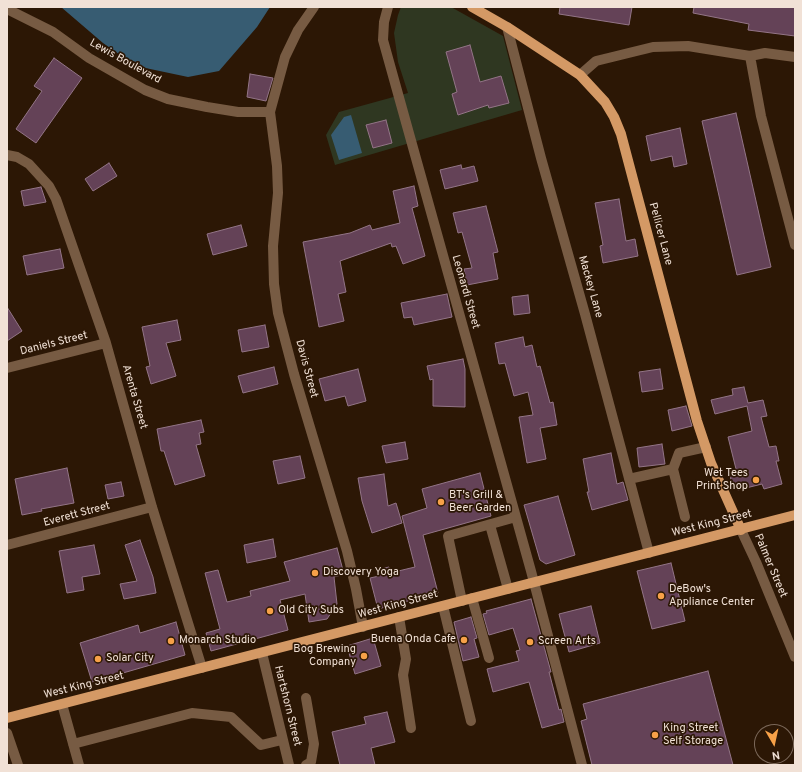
<!DOCTYPE html>
<style>
body{margin:0}
#map{position:relative;width:802px;height:772px;overflow:hidden;background:#2c1705;font-family:Overpass,sans-serif}
canvas{display:block}
.frame{position:absolute;inset:0;border:8px solid #f1e1d6;pointer-events:none}
.north{position:absolute;left:754px;top:724px;width:40px;height:40px;box-sizing:border-box;background:#2c1705;border:1px solid #7b6859;border-radius:50%;rotate:171deg;font-size:11px;font-weight:700;line-height:16px;text-align:center;color:#f1e1d6}
.north::after{content:'';display:block;margin:auto;width:14px;height:18px;background:#f7a148;clip-path:polygon(50% 0,100% 100%,50% 72%,0 100%)}
</style>
<div id="map">
<canvas width="802" height="772"></canvas>
<div class="frame"></div>
<div class="north">N</div>
</div>
<script>
const context = document.querySelector('canvas').getContext('2d');
context.lineJoin = 'round';
function fill(path, color) { context.fillStyle = color; context.fill(path, 'evenodd'); }
const shape = rows => new Path2D(rows.map(r => 'M' + r).join(''));
function stroke(path, color, width, dash) { context.strokeStyle = color; context.lineWidth = width; context.lineCap = dash ? 'butt' : 'round'; context.setLineDash(dash || []); context.stroke(path); }
function drawText(font, color, halo, rows, align = 'center') {
  context.font = font + ' Overpass,sans-serif'; context.lineWidth = 3.5; context.setLineDash([]); context.textBaseline = 'middle'; context.strokeStyle = halo; context.fillStyle = color; for (const [text, x, y, turn = 0] of rows) {
    context.save(); context.translate(x, y); context.rotate((+turn || 0) * Math.PI / 180); context.textAlign = isNaN(turn) ? turn : align; if (halo) context.strokeText(text, 0, 0); context.fillText(text, 0, 0); context.restore();
  }
}
const green = shape([
 [401,7,451,7,503,36,522,110,335,165,326,135,339,112,408,93,398,62,394,33,398,15]
]);
const water = shape([
 [61,7,270,7,257,27,219,71,188,77,136,66,103,43],
 [351,115,362,153,339,160,331,135,344,117]
]);
const building = shape([
 [560,7,632,7,629,25,559,14,560,7],
 [694,7,795,7,795,36,748,30,749,24,693,13,694,7],
 [470,45,480,82,501,76,509,103,489,108,488,105,458,115,452,94,457,92,446,52,470,45],
 [54,58,82,78,36,143,16,129,42,91,34,86,54,58],
 [250,74,273,78,266,101,247,97,250,74],
 [736,113,771,267,737,275,702,121,736,113],
 [386,120,392,143,373,148,366,125,386,120],
 [680,128,687,164,674,167,672,156,651,161,646,136,680,128],
 [109,163,117,176,93,191,85,179,109,163],
 [461,165,462,169,474,166,478,181,445,189,440,170,461,165],
 [414,186,418,206,412,208,425,256,403,264,396,246,392,247,391,243,340,261,346,292,338,294,344,321,319,327,303,242,350,233,370,225,372,230,400,223,393,191,414,186],
 [41,187,46,202,24,206,21,191,41,187],
 [619,199,626,241,635,239,638,256,603,263,600,246,603,245,595,203,619,199],
 [486,206,498,252,493,253,498,279,467,285,464,269,472,268,462,232,458,233,453,213,486,206],
 [241,225,247,246,213,255,207,234,241,225],
 [60,249,64,268,27,275,23,256,60,249],
 [447,294,452,317,414,325,412,317,404,318,401,303,447,294],
 [528,295,530,313,514,315,512,297,528,295],
 [7,307,22,331,7,341,7,307],
 [177,320,181,340,166,343,176,376,151,384,146,367,150,366,142,327,177,320],
 [265,325,269,347,242,352,238,330,265,325],
 [523,337,525,347,532,345,537,367,540,366,550,403,553,402,557,425,540,428,546,459,527,463,519,417,533,415,528,392,514,396,505,363,499,364,495,343,523,337],
 [463,359,465,369,465,407,433,406,433,379,430,380,427,366,463,359],
 [274,367,278,384,243,393,238,376,274,367],
 [358,369,366,401,348,406,345,396,325,401,319,379,358,369],
 [660,369,663,389,642,392,639,372,660,369],
 [744,387,748,403,763,400,767,416,761,417,769,447,776,446,779,461,776,461,782,484,764,489,762,484,738,490,732,485,730,475,737,473,728,437,752,431,747,406,715,414,711,400,733,395,732,389,744,387],
 [686,406,692,426,672,431,668,410,686,406],
 [201,420,204,432,199,433,201,444,196,445,205,476,175,485,164,451,161,451,157,429,201,420],
 [405,442,408,459,386,463,382,446,405,442],
 [662,444,665,464,639,467,637,448,662,444],
 [611,453,617,484,623,482,628,500,592,510,587,492,589,492,583,459,611,453],
 [300,456,305,478,278,484,273,461,300,456],
 [67,468,74,503,41,509,42,511,22,515,15,479,67,468],
 [480,473,491,516,423,535,438,593,378,609,370,578,379,576,377,570,389,567,390,573,415,567,402,516,427,508,422,489,480,473],
 [384,474,388,506,396,503,402,523,372,533,362,501,358,478,384,474],
 [121,482,124,496,108,499,105,485,121,482],
 [558,496,575,555,546,564,540,560,524,505,558,496],
 [273,539,276,557,247,563,244,545,273,539],
 [140,540,153,577,156,593,124,599,120,584,137,581,125,545,140,540],
 [94,545,100,574,82,577,84,590,67,593,59,551,94,545],
 [337,548,344,574,334,577,337,604,327,619,309,622,305,594,280,600,288,630,211,651,206,633,220,629,205,573,218,570,227,602,251,596,250,591,290,581,284,562,337,548],
 [671,563,685,621,652,629,637,571,671,563],
 [531,599,551,672,549,672,559,710,561,709,564,722,542,728,529,682,493,692,487,669,519,661,516,651,520,650,513,628,489,635,483,614,487,613,486,611,531,599],
 [591,606,600,643,569,652,559,614,591,606],
 [471,617,477,638,474,639,479,657,463,661,454,622,471,617],
 [176,622,185,655,92,682,80,643,138,625,140,633,176,622],
 [373,638,381,666,355,674,347,646,373,638],
 [708,671,733,765,592,765,581,721,587,719,583,704,708,671],
 [387,712,395,742,371,748,375,765,340,765,332,732,366,724,364,717,387,712]
]);
const minor = shape([
 [314,7,298,30,285,57,270,112,277,166,278,193,273,246,274,284,278,313,294,374,347,551,356,589,363,627],
 [388,7,384,22,383,40,531,571,582,765],
 [7,9,53,32,89,58,145,90,168,99,207,107,238,112,270,112],
 [507,27,541,158,585,314,649,553],
 [750,56,761,116,795,245],
 [580,75,596,61,653,47,688,46,750,56,765,53,795,57],
 [7,155,17,157,29,164,49,186,56,199,106,343,152,507,202,668],
 [7,368,106,343],
 [673,469,685,517],
 [629,479,673,469,679,453,706,447],
 [490,525,508,589],
 [741,530,756,562,795,657],
 [7,545,152,507],
 [472,598,489,658],
 [462,601,448,536,516,517],
 [443,606,471,721],
 [399,617,406,659,403,675,411,728],
 [262,653,289,765],
 [62,704,79,765],
 [7,733,18,765],
 [73,744,192,713,231,717,261,745,282,740],
 [306,765,311,762,314,744,306,698]
]);
const major = shape([
 [472,7,507,27,580,75,605,102,614,117,621,134,697,421,711,463,741,530],
 [7,718,795,515]
]);
const markers = [
 [756,480,4,"#f7a148"],
 [441,502,4,"#f7a148"],
 [315,573,4,"#f7a148"],
 [661,596,4,"#f7a148"],
 [270,611,4,"#f7a148"],
 [464,640,4,"#f7a148"],
 [171,641,4,"#f7a148"],
 [530,642,4,"#f7a148"],
 [364,656,4,"#f7a148"],
 [98,659,4,"#f7a148"],
 [655,735,4,"#f7a148"]
];
const streetNames = [
 ["Lewis Boulevard",125,62,29],
 ["Pellicer Lane",660,234,75],
 ["Mackey Lane",590,287,74],
 ["Leonardi Street",465,292,74],
 ["Daniels Street",54,344,-14],
 ["Davis Street",306,369,75],
 ["Arenta Street",134,397,74],
 ["Everett Street",77,515,-15],
 ["West King Street",712,524,-14],
 ["Palmer Street",770,566,67],
 ["West King Street",398,605,-15],
 ["West King Street",84,686,-14],
 ["Hartshorn Street",287,706,76]
];
const poiNames = [
 ["Wet Tees",748,474,"right"],
 ["Print Shop",748,487,"right"],
 ["BT's Grill &",449,496],
 ["Beer Garden",449,509],
 ["Discovery Yoga",323,573],
 ["DeBow's",669,590],
 ["Appliance Center",669,603],
 ["Old City Subs",278,611],
 ["Buena Onda Cafe",456,640,"right"],
 ["Monarch Studio",179,641],
 ["Screen Arts",538,642],
 ["Bog Brewing",356,650,"right"],
 ["Company",356,663,"right"],
 ["Solar City",106,659],
 ["King Street",663,729],
 ["Self Storage",663,742]
];
fill(green, '#2f3721');
fill(water, '#375c72');
fill(building, '#644257');
stroke(building, '#937587', 1);
stroke(minor, '#775b43', 10);
stroke(major, '#d49965', 10);
for (const [x, y, r, color] of markers) { const dot = new Path2D(); dot.arc(x, y, r, 0, 2 * Math.PI); context.fillStyle = color; context.fill(dot); stroke(dot, '#2c1705', 1.5); }
drawText('11px', '#f1e1d6', '#2c1705', streetNames);
drawText('11px', '#f1e1d6', '#2c1705', poiNames, 'left');
</script>
